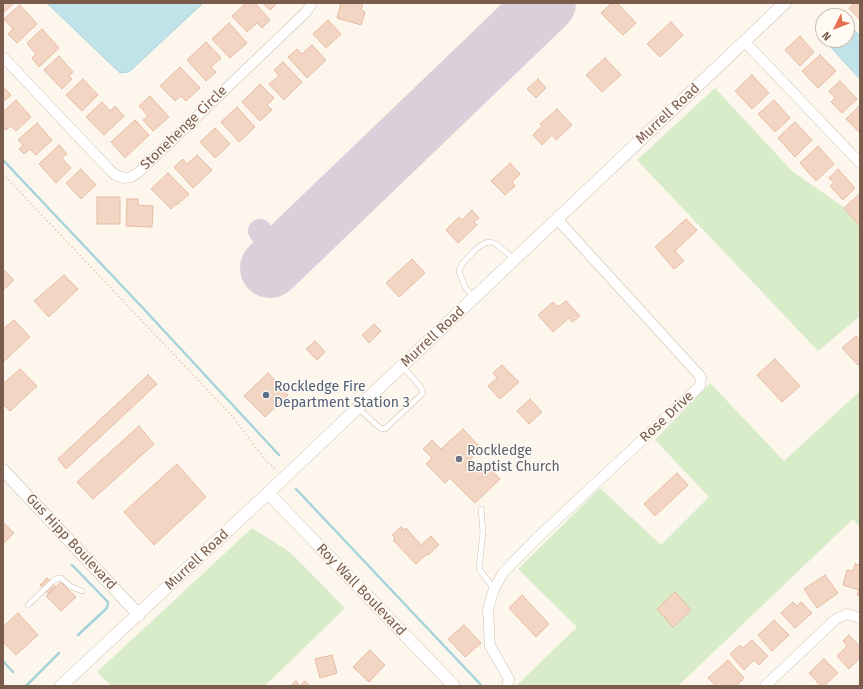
<!DOCTYPE html>
<style>
body{margin:0}
#map{position:relative;width:863px;height:689px;overflow:hidden;background:#fdf6ec;font-family:"Fira Sans",sans-serif}
canvas{display:block}
.frame{position:absolute;inset:0;border:4px solid #7a5c4d;pointer-events:none}
.north{position:absolute;left:815px;top:8px;width:40px;height:40px;box-sizing:border-box;background:#fffaf3;border:1px solid #cabbb1;border-radius:50%;rotate:227deg;font-size:11px;font-weight:700;line-height:16px;text-align:center;color:#7a5c4d}
.north::after{content:'';display:block;margin:auto;width:14px;height:18px;background:#e76f51;clip-path:polygon(50% 0,100% 100%,50% 72%,0 100%)}
</style>
<div id="map">
<canvas width="863" height="689"></canvas>
<div class="frame"></div>
<div class="north">N</div>
</div>
<script>
const context = document.querySelector('canvas').getContext('2d');
context.lineJoin = 'round';
function fill(path, color) { context.fillStyle = color; context.fill(path, 'evenodd'); }
const shape = rows => new Path2D(rows.map(r => 'M' + r).join(''));
function stroke(path, color, width, dash) { context.strokeStyle = color; context.lineWidth = width; context.lineCap = dash ? 'butt' : 'round'; context.setLineDash(dash || []); context.stroke(path); }
function drawText(font, color, halo, rows, align = 'center') {
  context.font = font + ' "Fira Sans",sans-serif'; context.lineWidth = 3; context.setLineDash([]); context.textBaseline = 'middle'; context.strokeStyle = halo; context.fillStyle = color; for (const [text, x, y, turn = 0] of rows) {
    context.save(); context.translate(x, y); context.rotate((+turn || 0) * Math.PI / 180); context.textAlign = isNaN(turn) ? turn : align; if (halo) context.strokeText(text, 0, 0); context.fillText(text, 0, 0); context.restore();
  }
}
const green = shape([
 [715,88,792,171,849,211,860,222,860,316,818,351,637,160],
 [710,383,784,461,860,391,860,527,853,519,678,686,516,686,577,627,518,569,600,488,661,545,709,497,655,440],
 [252,528,291,553,345,608,265,686,111,686,97,672]
]);
const water = shape([
 [47,3,203,3,129,72,120,73,47,3],
 [847,23,860,36,860,79,824,40,847,40,847,23]
]);
const stream = shape([
 [3,160,141,306,279,455],
 [296,489,482,686],
 [72,565,108,602,107,608,78,635],
 [3,661,13,672],
 [26,686,59,653]
]);
const taxiway = shape([
 [260,231,281,258]
]);
const runway = shape([
 [270,268,546,3]
]);
const building = shape([
 [3,3,14,3,3,13,3,3],
 [246,3,255,3,270,20,262,28,257,23,247,32,232,16,246,3],
 [263,3,277,3,270,10,263,3],
 [341,3,363,3,361,10,365,12,361,25,337,18,341,3],
 [612,3,617,3,636,23,623,35,601,13,612,3],
 [855,3,860,3,860,20,849,8,855,3],
 [20,5,37,24,17,43,8,34,13,29,4,19,20,5],
 [328,20,341,34,326,48,313,34,328,20],
 [671,22,683,35,660,57,647,44,671,22],
 [229,23,247,43,230,58,212,39,229,23],
 [42,29,59,48,39,67,32,58,36,54,27,43,42,29],
 [800,36,814,52,800,66,785,50,800,36],
 [206,42,221,58,211,67,216,72,206,81,187,60,206,42],
 [312,45,326,60,307,78,288,57,297,49,302,54,312,45],
 [820,55,836,71,818,88,802,71,820,55],
 [59,56,73,72,69,76,72,79,62,89,44,70,59,56],
 [605,58,621,75,602,92,586,75,605,58],
 [283,62,302,82,284,100,269,84,279,76,274,70,283,62],
 [180,67,200,88,186,101,181,96,175,101,160,86,180,67],
 [752,75,769,93,752,109,735,91,752,75],
 [83,79,98,95,82,111,66,95,83,79],
 [538,79,546,88,536,98,527,89,538,79],
 [840,81,857,99,842,113,831,102,835,98,829,91,840,81],
 [260,84,274,98,267,105,272,110,260,121,242,102,260,84],
 [4,88,11,95,3,102,3,89,4,88],
 [150,96,169,117,153,131,143,120,148,116,139,106,150,96],
 [16,100,31,117,16,131,11,126,6,130,3,126,3,112,16,100],
 [774,100,790,118,775,132,758,114,774,100],
 [102,102,110,111,115,106,124,116,104,135,86,117,102,102],
 [860,105,860,133,846,119,860,105],
 [237,107,255,127,239,142,221,122,237,107],
 [557,109,572,125,556,140,552,135,542,145,533,135,542,126,540,124,557,109],
 [135,120,149,135,125,158,111,142,135,120],
 [795,122,812,140,795,157,778,138,795,122],
 [37,123,52,140,36,155,30,149,24,154,19,149,23,145,18,140,37,123],
 [215,128,230,144,215,158,200,142,215,128],
 [59,145,67,154,62,158,71,168,56,183,39,164,59,145],
 [818,146,834,164,816,181,800,163,818,146],
 [197,155,212,170,193,188,174,167,183,159,187,164,197,155],
 [510,163,520,174,512,182,515,186,505,195,491,181,510,163],
 [81,169,96,185,81,199,66,183,81,169],
 [838,169,855,188,843,200,830,186,834,183,829,178,838,169],
 [168,173,189,194,177,205,176,204,171,209,151,189,168,173],
 [860,193,860,226,844,208,860,193],
 [97,197,120,197,120,224,97,224,97,197],
 [127,199,138,199,138,205,153,206,152,227,126,226,127,199],
 [472,210,479,218,474,222,477,225,458,243,446,230,459,217,462,220,472,210],
 [686,219,697,230,675,251,684,261,674,269,655,247,686,219],
 [412,259,425,273,399,297,386,283,412,259],
 [3,269,14,280,3,290,3,269],
 [64,275,78,289,49,317,34,301,64,275],
 [566,301,580,316,572,322,569,318,553,332,538,315,553,302,558,307,566,301],
 [14,320,30,337,3,362,3,329,14,320],
 [374,324,381,331,369,343,362,335,374,324],
 [856,336,860,340,860,363,858,365,842,348,856,336],
 [315,341,325,352,317,360,306,349,315,341],
 [775,359,800,386,782,402,757,375,775,359],
 [502,365,519,382,500,399,488,386,497,378,493,373,502,365],
 [20,369,37,386,10,411,3,404,3,384,20,369],
 [268,373,288,395,265,417,244,396,268,373],
 [148,375,157,384,66,469,58,459,148,375],
 [530,399,542,412,529,424,517,411,530,399],
 [139,426,154,444,93,499,77,482,139,426],
 [463,429,481,448,465,465,472,473,484,462,500,479,475,503,450,478,445,483,426,464,432,458,423,449,432,440,441,449,463,429],
 [177,464,206,497,154,545,124,512,177,464],
 [677,473,688,485,655,516,644,504,677,473],
 [3,522,14,533,3,544,3,522],
 [401,527,404,530,406,528,421,545,431,536,439,545,428,555,427,554,416,564,393,540,395,538,392,535,401,527],
 [855,564,860,565,860,596,857,595,859,590,843,585,847,570,853,571,855,564],
 [825,575,838,593,817,608,804,589,825,575],
 [47,578,56,587,49,594,40,585,47,578],
 [61,582,76,597,61,611,46,596,61,582],
 [675,592,691,610,673,627,657,609,675,592],
 [522,595,549,624,536,637,509,608,522,595],
 [793,602,797,606,801,602,812,613,795,628,781,613,793,602],
 [18,613,38,635,16,655,3,642,3,627,18,613],
 [774,620,789,635,772,651,758,635,774,620],
 [464,625,481,643,465,657,448,639,464,625],
 [849,635,860,647,860,658,849,669,837,656,847,646,843,641,849,635],
 [752,640,768,656,759,665,754,660,744,670,730,654,740,645,743,648,752,640],
 [370,650,385,665,369,682,353,667,370,650],
 [332,655,337,673,320,678,315,659,332,655],
 [824,659,838,673,824,686,821,686,809,673,824,659],
 [728,660,744,678,736,686,716,686,708,678,728,660],
 [296,681,300,686,305,681,310,686,290,686,296,681]
]);
const path = shape([
 [3,174,232,416,263,457,277,471]
]);
const service = shape([
 [473,297,465,287,459,271,462,264,477,248,485,243,490,242,496,244,514,259],
 [358,408,380,428,385,429,423,393,420,386,402,366],
 [481,509,483,531,479,569,494,589],
 [28,605,53,581,58,578,61,578,70,586,82,591]
]);
const minor = shape([
 [745,42,860,163],
 [3,57,109,169,115,175,124,178,131,177,139,172,306,12,312,3],
 [507,686,509,679,490,646,488,609,494,589,503,573,536,539,700,386,701,377,557,219],
 [765,686,836,619,847,614,860,618]
]);
const tertiary = shape([
 [3,470,139,615],
 [268,493,454,686],
 [61,686,268,493,785,3]
]);
const markers = [
 [266,395,4,"#5c6f8a"],
 [459,459,4,"#6b7280"]
];
const streetNames = [
 ["Murrell Road",668,114,-43],
 ["Stonehenge Circle",184,128,-44],
 ["Murrell Road",433,337,-43],
 ["Rose Drive",667,417,-43],
 ["Gus Hipp Boulevard",71,542,47],
 ["Murrell Road",197,560,-43],
 ["Roy Wall Boulevard",361,590,46]
];
const serviceNames = [
 ["Rockledge Fire",274,387],
 ["Department Station 3",274,403]
];
const worshipNames = [
 ["Rockledge",467,451],
 ["Baptist Church",467,467]
];
fill(green, '#d8ecc9');
fill(water, '#bfe3e8');
stroke(water, '#a5d3da', 1);
stroke(stream, '#a5d3da', 2.5);
stroke(taxiway, '#dbcfda', 24);
stroke(runway, '#dbcfda', 60);
fill(building, '#f3d5c3');
stroke(building, '#e6bba3', 1);
stroke(service, '#d1beb0', 6);
stroke(minor, '#d1beb0', 11);
stroke(tertiary, '#d1beb0', 13);
stroke(path, '#d9b8a5', 1.5, [1, 3]);
stroke(service, '#fff', 5);
stroke(minor, '#fff', 10);
stroke(tertiary, '#fff', 12);
for (const [x, y, r, color] of markers) { const dot = new Path2D(); dot.arc(x, y, r, 0, 2 * Math.PI); context.fillStyle = color; context.fill(dot); stroke(dot, '#fffaf3', 1.5); }
drawText('14px', '#7a5c4d', '#fffaf3', streetNames);
drawText('14px', '#4e5e75', '#fffaf3', serviceNames, 'left');
drawText('14px', '#5b616d', '#fffaf3', worshipNames, 'left');
</script>
